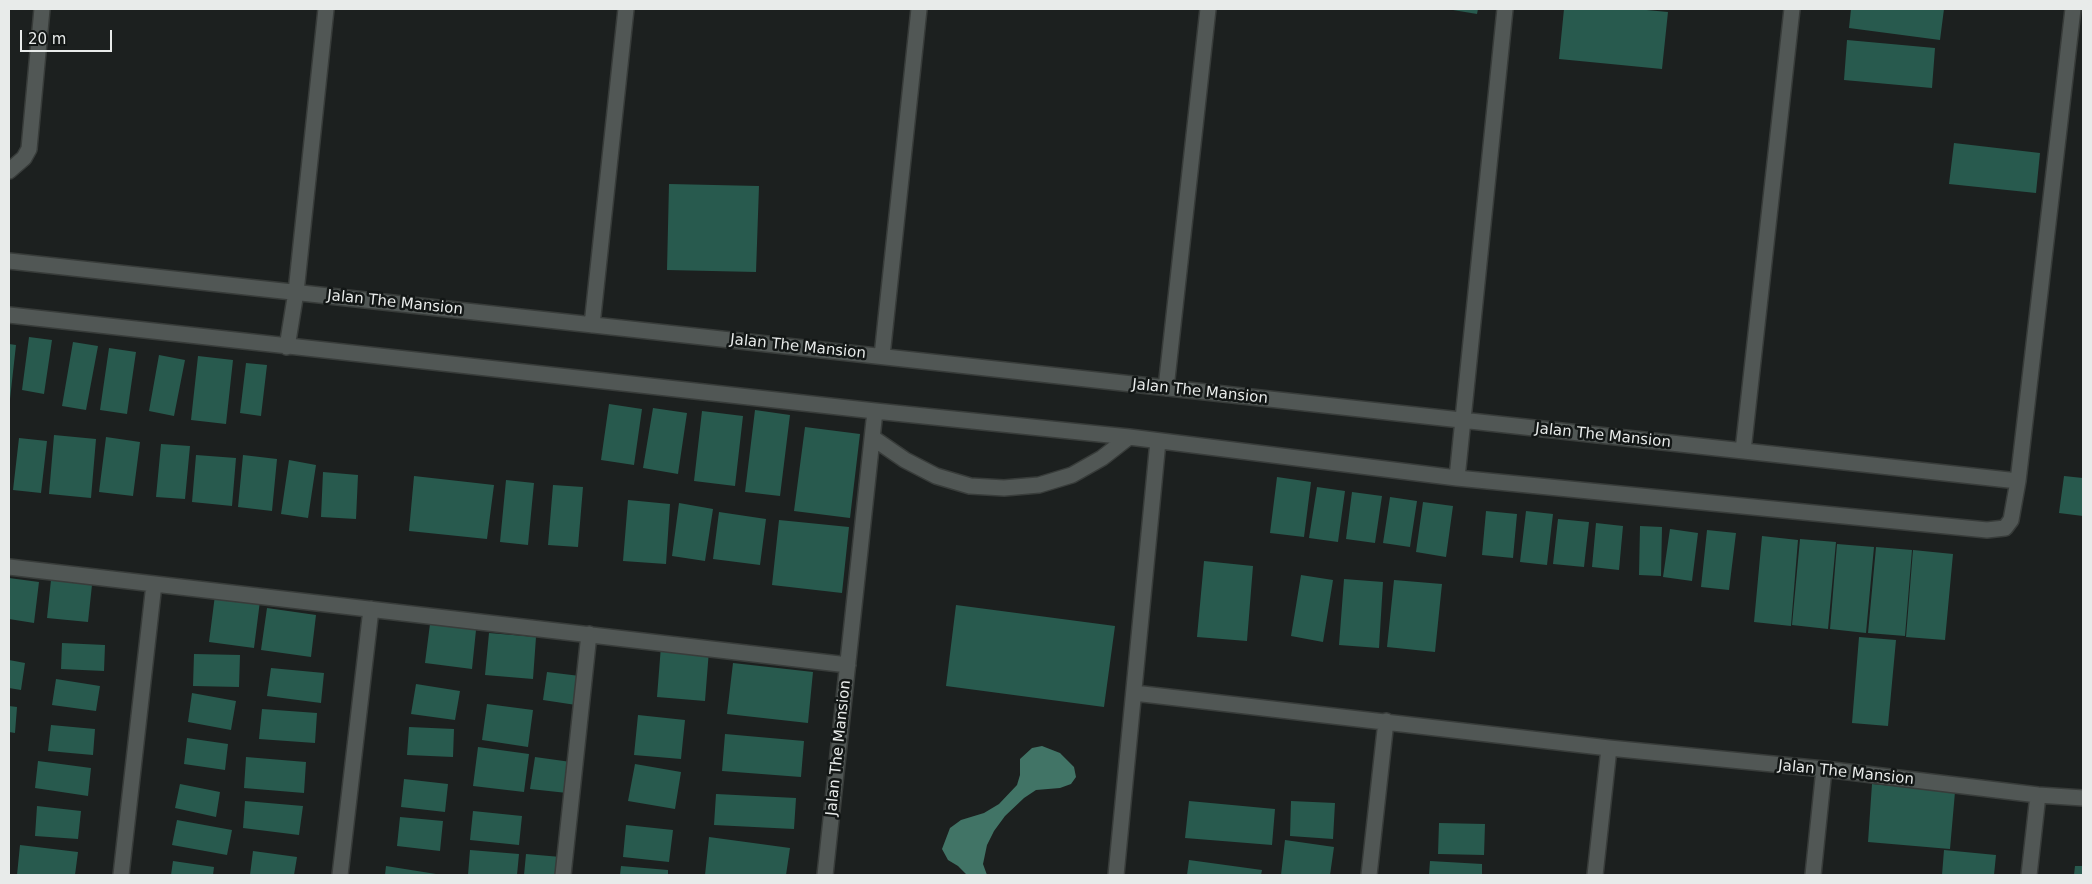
<!DOCTYPE html>
<style>
body{margin:0}
#map{position:relative;width:2092px;height:884px;overflow:hidden;background:#1c201f;font-family:"DejaVu Sans",sans-serif}
canvas{display:block}
.frame{position:absolute;inset:0;border:10px solid #e8ebea;pointer-events:none}
.scale{position:absolute;left:20px;top:30px;width:92px;height:22px;box-sizing:border-box;border:2px solid #e8ebea;border-top:0;padding-left:6px;font-size:15px;line-height:18px;white-space:nowrap;color:#e8ebea;-webkit-text-stroke:4px #131716;paint-order:stroke}
</style>
<div id="map">
<canvas width="2092" height="884"></canvas>
<div class="frame"></div>
<div class="scale">20 m</div>
</div>
<script>
const context = document.querySelector('canvas').getContext('2d');
context.lineJoin = 'round';
function fill(path, color) { context.fillStyle = color; context.fill(path, 'evenodd'); }
const shape = rows => new Path2D(rows.map(r => 'M' + r).join(''));
function stroke(path, color, width, dash) { context.strokeStyle = color; context.lineWidth = width; context.lineCap = dash ? 'butt' : 'round'; context.setLineDash(dash || []); context.stroke(path); }
function drawText(font, color, halo, rows, align = 'center') {
  context.font = font + ' "DejaVu Sans",sans-serif'; context.lineWidth = 5; context.setLineDash([]); context.textBaseline = 'middle'; context.strokeStyle = halo; context.fillStyle = color; for (const [text, x, y, turn = 0] of rows) {
    context.save(); context.translate(x, y); context.rotate((+turn || 0) * Math.PI / 180); context.textAlign = isNaN(turn) ? turn : align; if (halo) context.strokeText(text, 0, 0); context.fillText(text, 0, 0); context.restore();
  }
}
const water = shape([
 [1042,746,1060,753,1074,767,1076,777,1071,784,1060,788,1036,790,1024,798,1005,816,994,831,987,845,983,864,987,875,967,875,958,866,948,860,942,849,950,828,961,820,984,813,999,804,1017,785,1020,775,1020,759,1032,748]
]);
const building = shape([
 [1447,9,1478,9,1477,14],
 [1564,9,1636,9,1668,12,1662,69,1559,59],
 [1851,9,1944,9,1940,40,1849,28],
 [1847,40,1935,48,1932,88,1844,80],
 [1954,143,2040,153,2036,193,1949,184],
 [669,184,759,186,756,272,667,270],
 [29,337,52,340,44,394,22,390],
 [73,342,98,346,86,410,62,406],
 [9,344,16,345,10,399,9,399],
 [109,348,136,352,127,414,100,410],
 [159,355,185,360,174,416,149,411],
 [198,356,233,360,226,424,191,420],
 [246,363,267,365,261,416,240,413],
 [609,404,642,409,634,465,601,460],
 [653,408,687,413,678,474,643,468],
 [755,410,790,415,780,496,745,492],
 [702,411,743,416,735,486,694,481],
 [805,427,860,434,850,518,794,511],
 [54,435,96,439,91,498,49,494],
 [106,437,140,442,133,496,99,492],
 [19,438,47,441,41,493,13,490],
 [161,444,190,446,185,499,156,497],
 [196,455,236,458,232,506,192,502],
 [243,455,277,459,272,511,238,507],
 [289,460,316,465,308,518,281,514],
 [323,472,358,475,356,519,321,517],
 [414,476,494,485,487,539,409,531],
 [2064,476,2083,478,2083,516,2059,513],
 [1277,477,1311,482,1304,537,1270,533],
 [506,480,534,483,528,545,500,542],
 [553,485,583,487,578,547,548,545],
 [1317,487,1345,491,1338,542,1309,538],
 [1352,492,1382,496,1375,543,1346,539],
 [1390,497,1417,501,1410,547,1383,543],
 [628,500,670,504,666,564,623,561],
 [1423,502,1453,506,1446,557,1416,552],
 [679,503,713,509,705,561,672,556],
 [1486,511,1517,514,1513,558,1482,555],
 [1526,511,1553,514,1547,565,1520,562],
 [719,512,766,519,760,565,713,559],
 [1558,519,1589,522,1584,567,1553,564],
 [779,520,849,527,842,593,772,585],
 [1596,523,1623,526,1619,570,1592,567],
 [1640,526,1662,527,1661,576,1639,575],
 [1670,529,1698,533,1692,581,1663,577],
 [1707,530,1736,533,1729,590,1701,587],
 [1762,536,1798,540,1791,626,1754,622],
 [1800,539,1836,542,1828,629,1792,625],
 [1837,544,1874,547,1866,633,1830,629],
 [1876,547,1912,550,1905,636,1868,633],
 [1913,550,1953,554,1945,640,1906,637],
 [1204,561,1253,566,1247,641,1197,637],
 [1301,575,1333,580,1323,642,1291,636],
 [9,578,39,582,34,623,9,619],
 [1344,579,1383,582,1379,648,1339,645],
 [51,580,92,585,88,622,47,618],
 [1394,580,1442,584,1435,652,1387,647],
 [215,595,260,601,254,648,209,642],
 [956,605,1115,626,1104,707,946,686],
 [267,608,316,615,311,657,261,650],
 [430,624,476,630,472,669,425,663],
 [489,633,536,637,533,679,485,675],
 [1859,637,1896,640,1888,726,1852,723],
 [62,643,105,645,104,671,61,669],
 [661,646,709,650,705,701,657,697],
 [194,654,240,655,239,687,193,686],
 [9,660,25,663,21,690,9,688],
 [733,663,813,672,808,723,727,714],
 [271,668,324,673,321,703,267,696],
 [547,672,580,676,576,705,543,700],
 [56,679,100,686,96,711,52,705],
 [416,684,460,691,455,720,411,714],
 [192,693,236,701,231,730,188,722],
 [487,704,533,710,528,747,482,740],
 [9,706,17,707,15,733,9,732],
 [262,709,317,713,315,743,259,739],
 [638,715,685,720,681,759,634,755],
 [51,725,95,729,93,755,48,751],
 [409,727,454,729,453,757,407,755],
 [725,734,804,741,801,777,722,771],
 [187,738,228,744,225,770,184,764],
 [478,747,529,754,524,792,473,786],
 [246,757,306,762,304,793,244,788],
 [535,757,571,762,567,793,530,789],
 [38,761,91,768,88,796,35,788],
 [635,764,681,772,675,809,628,801],
 [404,779,448,784,445,812,401,807],
 [180,784,220,792,216,817,175,808],
 [1872,784,1955,792,1950,849,1868,842],
 [716,794,796,798,794,829,714,825],
 [245,801,303,806,299,835,243,828],
 [1189,801,1275,809,1272,845,1185,838],
 [1291,801,1335,803,1333,839,1290,836],
 [37,806,81,811,78,839,35,836],
 [473,811,522,816,519,845,470,840],
 [400,817,443,821,440,851,397,846],
 [177,820,232,830,227,855,172,845],
 [1439,823,1485,824,1484,855,1438,854],
 [626,825,673,830,669,862,623,857],
 [709,837,790,848,786,875,705,875],
 [1285,840,1334,847,1330,875,1281,875],
 [20,845,78,852,75,875,17,875],
 [470,850,519,854,517,875,468,875],
 [1944,850,1996,855,1994,875,1942,875],
 [253,851,297,857,294,875,250,875],
 [526,854,561,857,559,875,524,875],
 [1189,860,1262,870,1261,875,1187,875],
 [173,861,214,867,213,875,171,875],
 [1430,861,1482,864,1482,875,1429,875],
 [386,866,436,874,436,875,385,875],
 [621,866,668,870,668,875,620,875],
 [2075,866,2083,866,2083,875,2074,875]
]);
const minor = shape([
 [9,171,24,158,29,149,42,9],
 [9,261,2018,481],
 [9,315,875,411,1129,437,1457,478,1987,530,2005,528,2011,520,2018,481,2073,9],
 [592,325,626,9],
 [287,347,296,292,326,9],
 [882,356,919,9],
 [1166,388,1208,9],
 [873,438,905,460,936,476,970,486,1004,488,1039,485,1072,475,1102,458,1129,437],
 [1743,451,1792,9],
 [1457,478,1505,9],
 [9,567,848,665],
 [1134,693,1609,748,1824,769,2038,795,2083,798],
 [121,875,154,584],
 [340,875,371,609],
 [563,875,589,634],
 [825,875,875,411],
 [1116,875,1158,441],
 [1369,875,1386,721],
 [1595,875,1609,748],
 [1813,875,1824,769],
 [2029,875,2038,795]
]);
const streetNames = [
 ["Jalan The Mansion",395,303,6],
 ["Jalan The Mansion",798,347,6],
 ["Jalan The Mansion",1200,392,6],
 ["Jalan The Mansion",1603,436,6],
 ["Jalan The Mansion",839,748,-84],
 ["Jalan The Mansion",1846,773,6]
];
fill(water, '#417466');
fill(building, '#285a4e');
stroke(minor, '#383c3a', 18);
stroke(minor, '#515755', 15);
drawText('15px', '#e8ebea', '#131716', streetNames);
</script>
